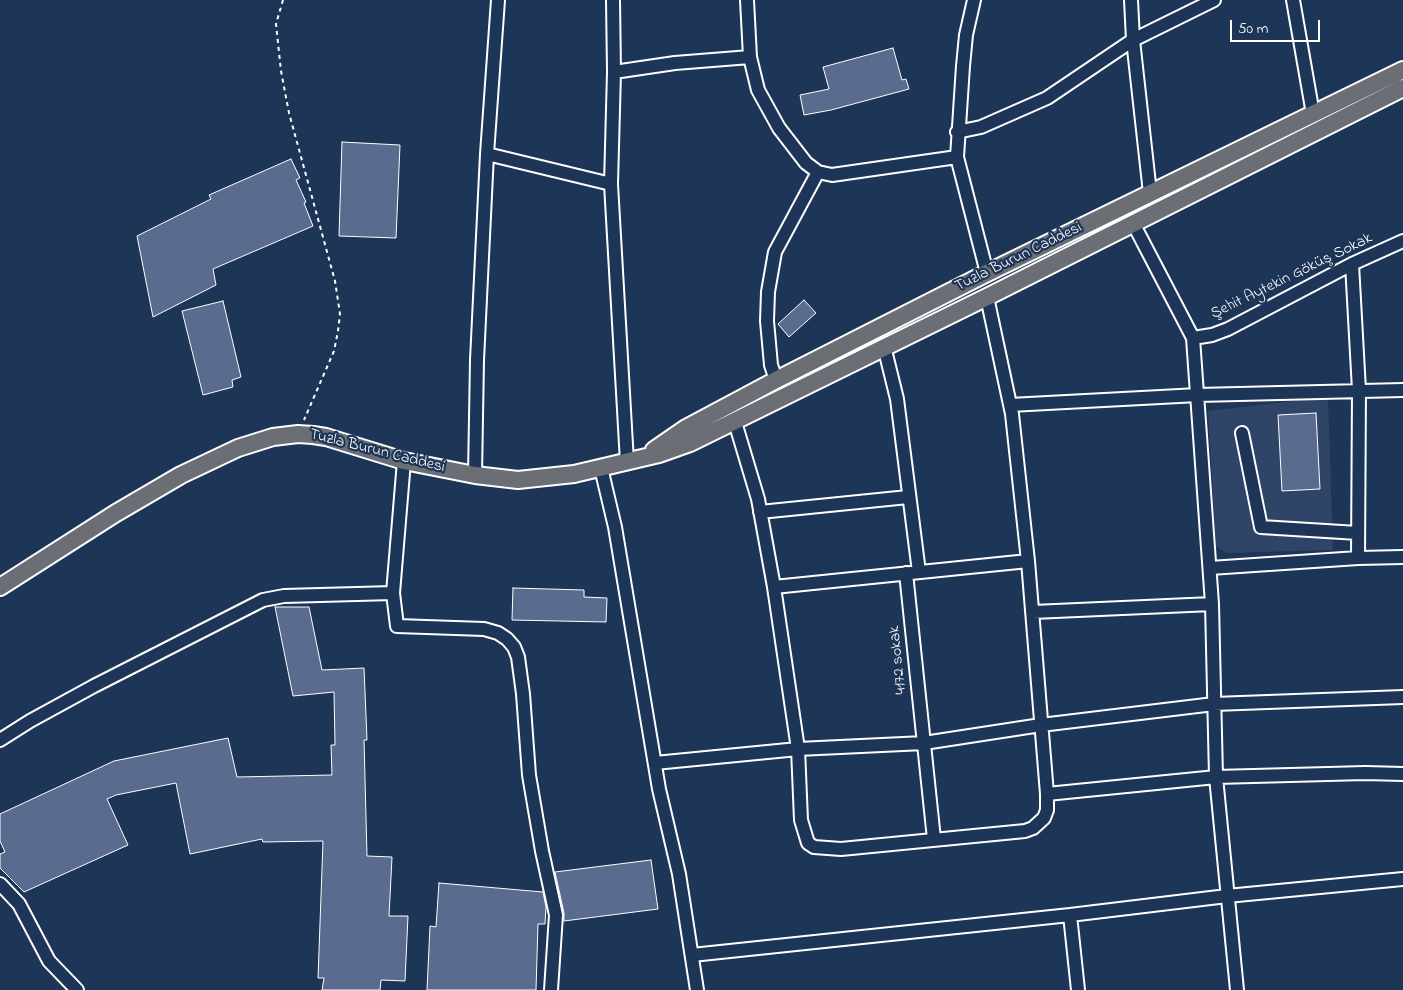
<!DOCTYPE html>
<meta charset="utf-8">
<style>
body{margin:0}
#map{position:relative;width:1403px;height:990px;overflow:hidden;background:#1d3557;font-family:"Indie Flower",sans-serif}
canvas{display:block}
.scale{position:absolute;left:1230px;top:20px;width:90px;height:22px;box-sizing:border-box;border:2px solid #fff;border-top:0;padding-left:6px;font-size:15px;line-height:18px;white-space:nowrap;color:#fff;-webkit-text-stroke:4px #1d3557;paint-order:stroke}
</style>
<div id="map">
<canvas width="1403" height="990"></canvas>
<div class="scale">50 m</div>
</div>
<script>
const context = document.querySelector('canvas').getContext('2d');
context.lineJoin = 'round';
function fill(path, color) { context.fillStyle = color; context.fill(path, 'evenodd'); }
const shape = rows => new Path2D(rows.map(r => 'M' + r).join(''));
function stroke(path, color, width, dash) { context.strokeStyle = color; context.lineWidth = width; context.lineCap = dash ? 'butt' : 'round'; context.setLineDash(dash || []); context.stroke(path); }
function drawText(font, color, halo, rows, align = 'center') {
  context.font = font + ' "Indie Flower",sans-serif'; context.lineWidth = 4.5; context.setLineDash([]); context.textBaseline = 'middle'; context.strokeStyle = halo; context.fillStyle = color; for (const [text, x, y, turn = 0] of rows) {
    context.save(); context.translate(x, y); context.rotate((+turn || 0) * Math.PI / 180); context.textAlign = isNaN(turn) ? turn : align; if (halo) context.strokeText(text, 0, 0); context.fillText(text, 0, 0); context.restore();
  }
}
const built = shape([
 [1328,397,1333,550,1226,553,1216,546,1208,411]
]);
const building = shape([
 [893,48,902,80,906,79,909,89,831,110,804,115,800,95,829,89,823,67,893,48],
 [342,142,400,145,396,238,339,236,342,142],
 [291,159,300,178,296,180,306,202,304,203,313,226,213,269,216,285,153,317,137,236,211,199,209,195,291,159],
 [804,300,816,313,789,337,778,324,804,300],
 [223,301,241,377,232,380,233,387,203,395,182,311,223,301],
 [1316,413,1320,489,1282,491,1278,415,1316,413],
 [513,588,584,590,584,597,607,598,606,622,512,620,513,588],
 [275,607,309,607,322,670,364,668,367,740,364,740,367,856,392,857,389,916,408,916,405,981,381,980,380,990,322,990,324,978,318,978,323,841,263,842,262,839,190,854,176,783,116,795,107,799,128,845,24,892,0,868,0,854,5,852,0,841,0,814,114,761,228,738,237,777,332,775,331,745,335,745,334,692,293,696,275,607],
 [651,860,658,909,564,921,564,913,555,872,651,860],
 [439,883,543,892,546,907,545,924,538,924,536,990,427,990,430,926,436,927,439,883]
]);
const path = shape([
 [283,0,276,24,281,71,289,113,335,281,340,314,338,331,334,351,304,420]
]);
const minor = shape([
 [613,0,614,72,611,184,627,462],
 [747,0,750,57,758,90,779,128,806,163,818,172,832,175,957,157],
 [974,0,966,35,963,66,957,157,987,273],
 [1131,0,1133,40,1150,193],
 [1293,0,1313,114],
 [614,72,675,63,750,57],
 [957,132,981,127,1047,98,1133,40,1214,0],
 [487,154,611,184],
 [1133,223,1193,338,1212,604,1216,777,1237,990],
 [1352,264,1359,390,1358,558],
 [1193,338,1212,335,1228,329,1352,264,1403,241],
 [884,346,897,399,919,572],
 [776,380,771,365,767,321,768,292,775,252,818,172],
 [1010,405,1198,395,1403,390],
 [735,422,758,499,774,587,798,749,801,820,808,843,814,847,841,849,1025,831,1033,828,1044,818,1047,810,1047,794,1028,561,1012,414,987,297],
 [1242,433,1261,527,1358,533],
 [404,461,393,593,397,626,484,629,498,633,507,639,514,647,518,657,523,694,529,775,542,851,556,915,551,990],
 [601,468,615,527,659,789,679,874,697,990],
 [475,475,477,360,487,154,498,0],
 [760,512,908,497],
 [1210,568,1358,558,1403,557],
 [906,573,934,839],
 [774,587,1028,561],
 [1033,612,1212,604],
 [0,740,30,721,94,686,263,600,284,596,393,593],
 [655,763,798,749,924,743,1041,725,1214,704,1403,697],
 [1047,794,1216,777,1365,773,1403,774],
 [0,884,19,904,49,961,77,990],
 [1070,915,1078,990],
 [692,955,1070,915,1227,896,1403,879]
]);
const major = shape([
 [654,450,686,428,776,380,987,273,1403,70],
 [0,587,116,513,181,475,238,448,273,437,298,434,313,435,326,437,404,461,475,475,518,480,574,474,659,454,690,443,987,297,1403,88]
]);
const streetNames = [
 ["Tuzla Burun Caddesi",1019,258,-26],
 ["Şehit Aytekin Göküş Sokak",1292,277,-26],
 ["Tuzla Burun Caddesi",377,452,14],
 ["4172 sokak",899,660,-96]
];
fill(built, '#2f4568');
fill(building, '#596b8f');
stroke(building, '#fff', 1);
stroke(minor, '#fff', 16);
stroke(major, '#fff', 20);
stroke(path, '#fff', 2, [4, 4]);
stroke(minor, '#1d3557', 12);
stroke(major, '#6b6f75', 16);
drawText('16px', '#fff', '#1d3557', streetNames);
</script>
